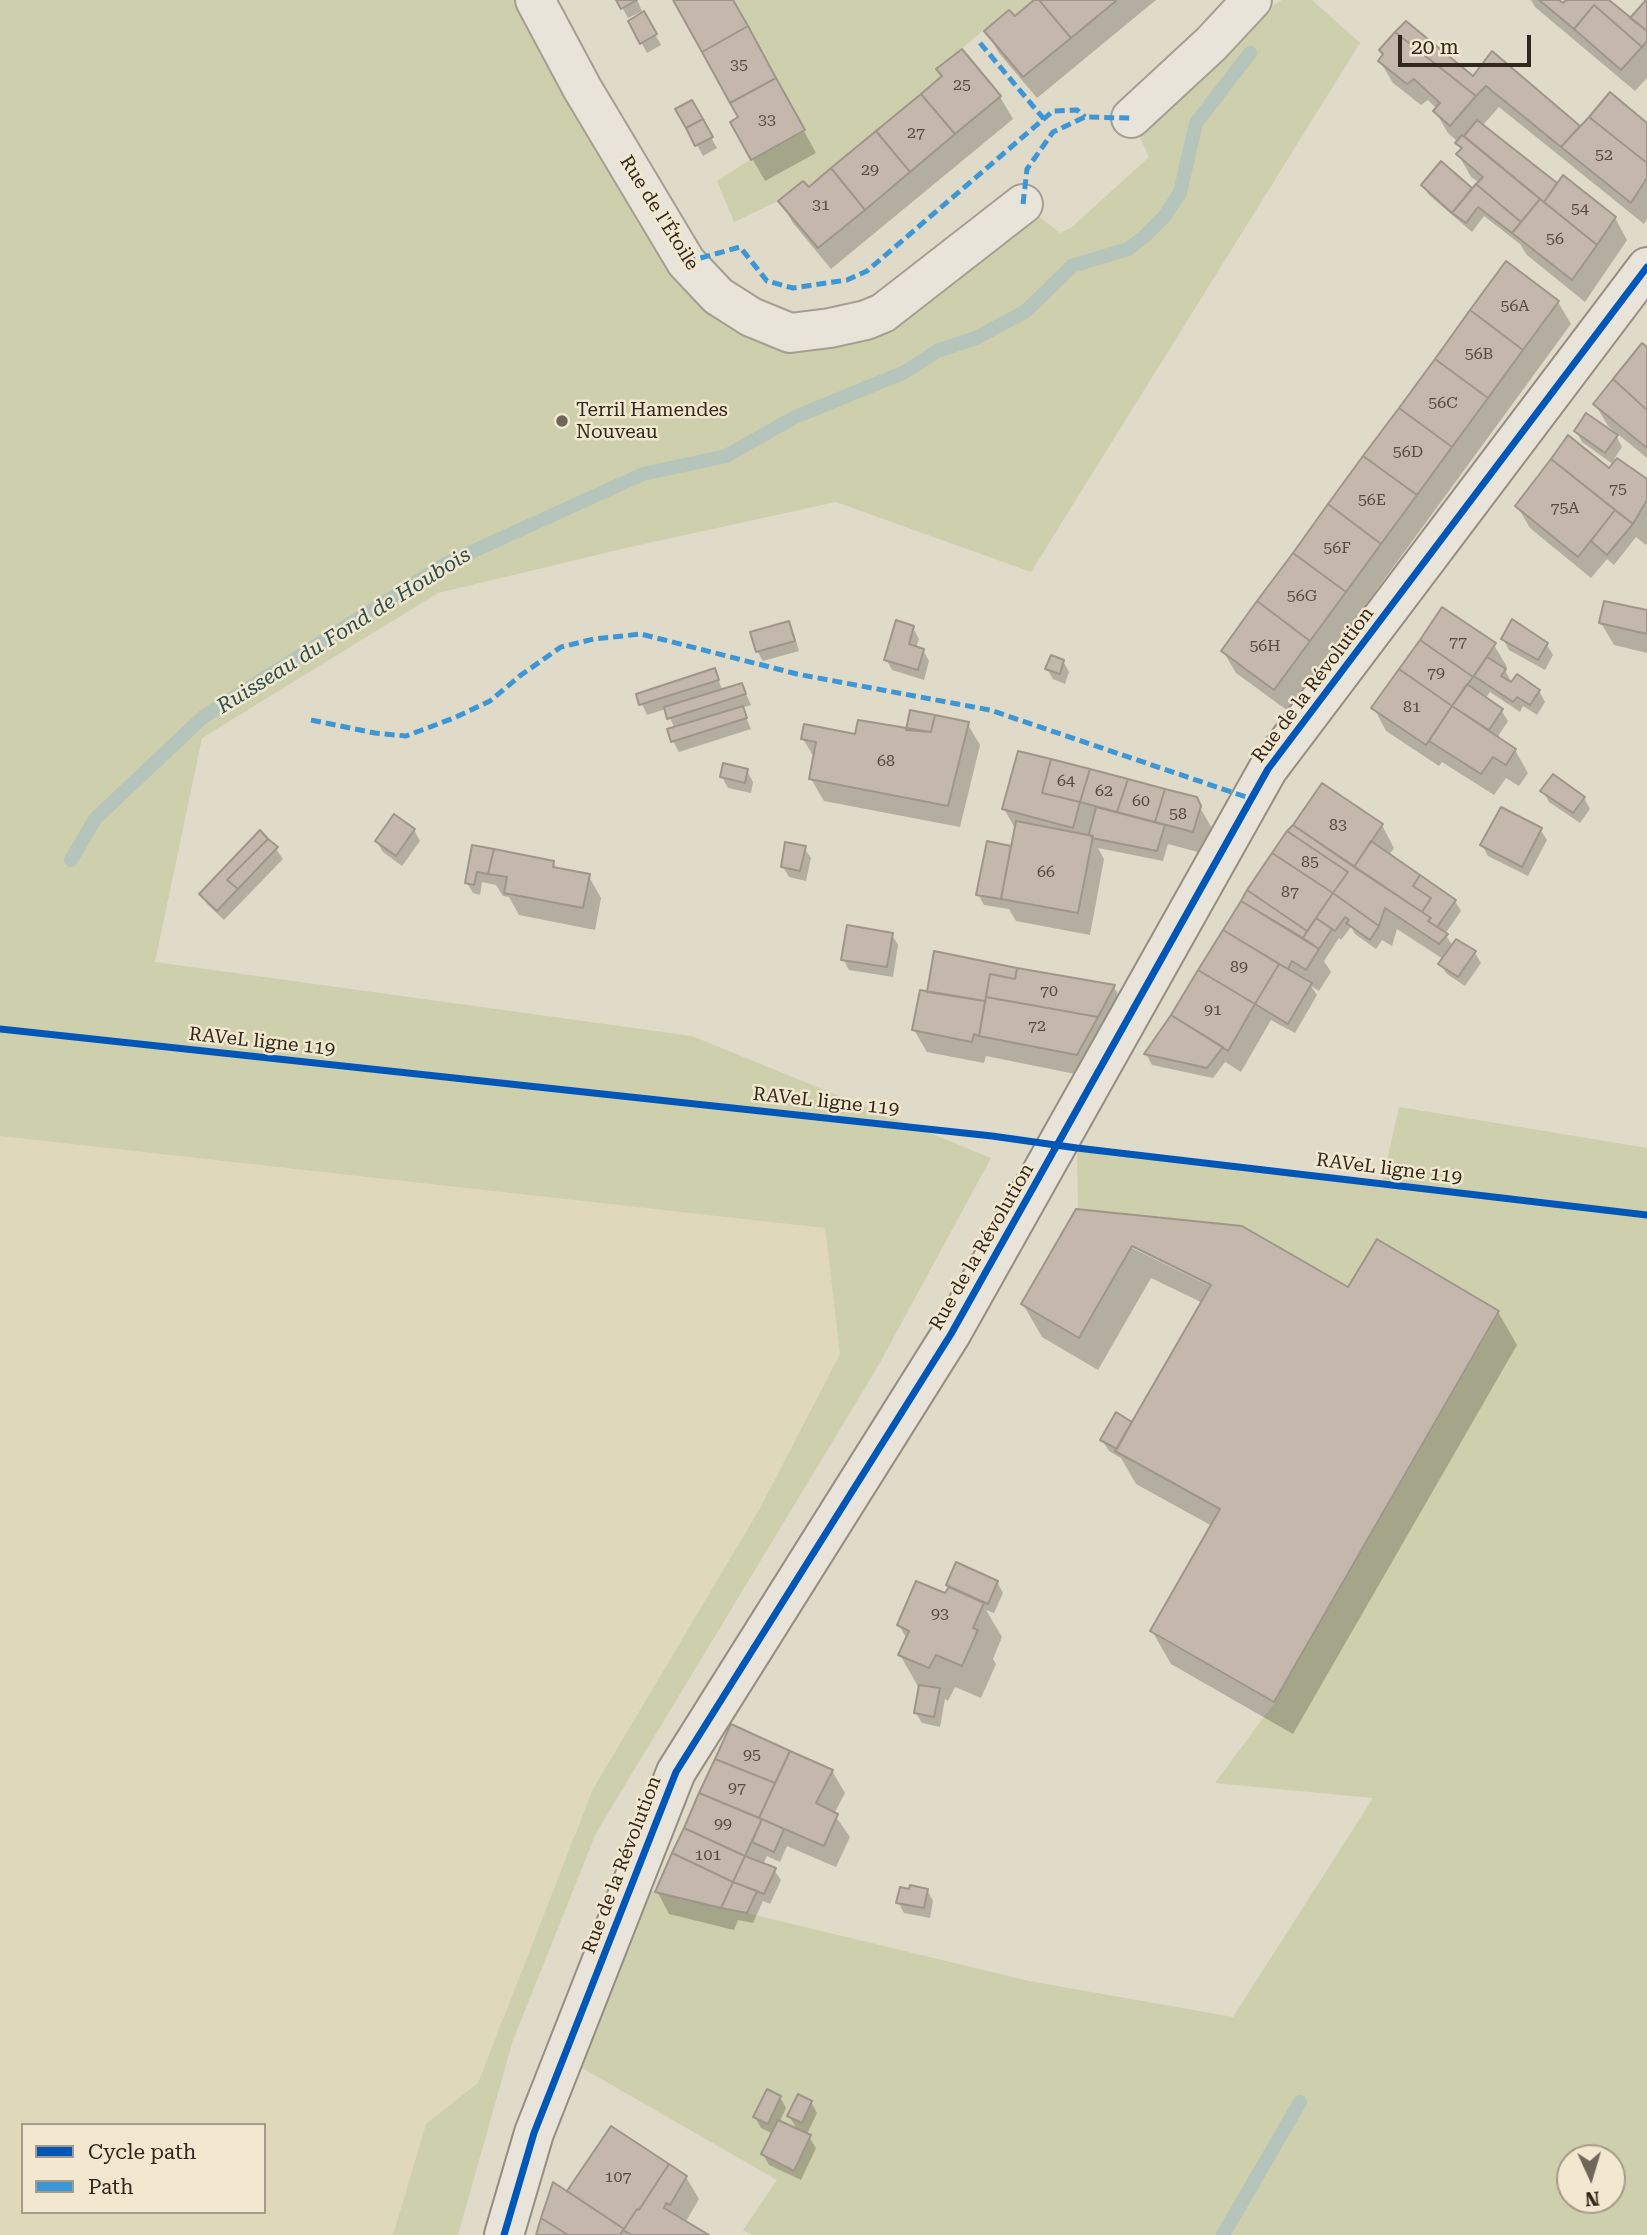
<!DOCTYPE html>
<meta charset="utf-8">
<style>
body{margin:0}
#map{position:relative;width:1647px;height:2235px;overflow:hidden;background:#e0dac9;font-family:"Roboto Serif",serif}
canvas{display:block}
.legend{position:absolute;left:21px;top:2123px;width:245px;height:91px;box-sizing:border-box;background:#f2e8cf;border:2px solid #a59b88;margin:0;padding:9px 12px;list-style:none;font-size:21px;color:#32271d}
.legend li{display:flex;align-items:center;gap:14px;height:35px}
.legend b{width:35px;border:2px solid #a59b88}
.north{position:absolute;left:1556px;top:2144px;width:70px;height:70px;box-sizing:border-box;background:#f2e8cf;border:2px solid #a59b88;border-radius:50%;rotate:176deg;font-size:19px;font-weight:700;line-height:28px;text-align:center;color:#32271d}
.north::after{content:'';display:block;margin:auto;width:24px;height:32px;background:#6f6659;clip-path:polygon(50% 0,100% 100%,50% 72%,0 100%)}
.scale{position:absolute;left:1398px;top:35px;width:133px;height:32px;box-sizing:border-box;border:4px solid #32271d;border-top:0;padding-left:9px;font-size:21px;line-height:24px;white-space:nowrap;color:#32271d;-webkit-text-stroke:5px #f2e8cf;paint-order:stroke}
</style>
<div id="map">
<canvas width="1647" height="2235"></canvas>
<ul class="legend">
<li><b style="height:9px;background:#0057b8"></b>Cycle path</li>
<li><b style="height:9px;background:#3d96d5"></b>Path</li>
</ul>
<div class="north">N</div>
<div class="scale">20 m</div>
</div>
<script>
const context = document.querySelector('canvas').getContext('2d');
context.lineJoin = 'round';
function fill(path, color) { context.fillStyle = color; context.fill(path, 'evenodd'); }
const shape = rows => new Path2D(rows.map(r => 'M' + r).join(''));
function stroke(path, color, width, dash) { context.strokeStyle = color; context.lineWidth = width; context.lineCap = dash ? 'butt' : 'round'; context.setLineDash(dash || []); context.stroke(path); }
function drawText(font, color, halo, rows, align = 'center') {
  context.font = font + ' "Roboto Serif",serif'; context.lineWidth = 5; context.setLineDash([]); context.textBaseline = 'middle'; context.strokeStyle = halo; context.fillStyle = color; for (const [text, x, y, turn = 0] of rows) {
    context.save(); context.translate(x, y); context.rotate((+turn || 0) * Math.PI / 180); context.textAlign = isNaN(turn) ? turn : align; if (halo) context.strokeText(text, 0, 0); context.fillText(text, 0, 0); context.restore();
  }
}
const farmland = shape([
 [0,1136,825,1227,840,1354,759,1510,593,1789,478,2083,426,2124,393,2235,0,2235],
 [23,2125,264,2125,264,2212,23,2212]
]);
const green = shape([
 [0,0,537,0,700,278,816,340,1023,204,1060,233,1071,228,1149,157,1131,118,1211,44,1282,0,1312,0,1360,43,1031,572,836,502,630,547,438,593,202,738,155,962,692,1036,991,1158,877,1368,596,1833,513,2040,458,2235,393,2235,426,2124,478,2083,593,1789,759,1510,840,1354,825,1228,0,1136],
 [733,0,1034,0,1015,15,1008,10,937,69,942,77,809,187,803,181,778,201,734,222,717,181,751,159],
 [1399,1107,1647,1148,1647,2235,752,2235,743,2230,777,2180,563,2057,628,1892,655,1891,1029,1981,1233,2017,1373,1798,1215,1783,1275,1702,1500,1312,1378,1238,1348,1286,1242,1226,1078,1210,1077,1148,1382,1184],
 [1570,2158,1612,2158,1612,2200,1570,2200]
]);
const shadow = shape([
 [618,0,637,0,642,11,628,18],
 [675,0,732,0,816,153,765,181,732,123,740,118],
 [1036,0,1156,0,1037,98,999,53,986,31,1014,18],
 [1531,0,1557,0,1563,6,1568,0,1606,0,1631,20,1647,0,1647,78,1635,91,1535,7],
 [644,14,661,45,647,53,630,21],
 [1381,50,1473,79,1492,54,1581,129,1647,125,1647,219,1644,224,1499,107,1482,126,1557,186,1615,218,1627,240,1585,302,1527,255,1520,244,1484,216,1472,232,1429,195,1423,185,1441,164,1473,191,1480,183,1471,177,1458,154,1461,151,1458,142,1448,133,1435,111,1437,109,1428,100,1421,105,1393,83,1380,61,1384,56],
 [1000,97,1013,119,831,269,793,223,780,201],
 [691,102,717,148,703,156,678,110],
 [1558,302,1571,324,1288,711,1236,673,1223,651],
 [1647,350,1647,458,1608,426,1595,404],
 [1576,431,1616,436,1622,447,1614,459,1647,481,1647,543,1646,545,1636,537,1614,565,1607,559,1591,578,1530,528,1517,506,1569,438,1610,471,1614,465,1582,442],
 [1647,612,1647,653,1614,645,1601,623],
 [788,623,794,634,799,651,763,661,757,651],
 [913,628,919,639,916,648,923,650,929,661,924,680,892,670,886,659],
 [1503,639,1547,645,1553,655,1545,670,1509,650],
 [1494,645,1507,667,1505,670,1512,683,1539,691,1545,702,1537,715,1523,706,1520,712,1490,692,1485,699,1501,710,1508,721,1497,738,1515,750,1528,773,1519,786,1506,778,1494,795,1442,762,1439,766,1386,731,1374,708],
 [1063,661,1069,672,1065,684,1053,679,1047,669],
 [714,670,723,691,742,685,751,705,742,708,751,729,679,752,673,741,675,729,666,709,647,715,638,695],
 [967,723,980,745,960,827,824,801,811,779,815,759,803,739,857,736],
 [1019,753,1195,799,1213,830,1205,854,1168,844,1163,861,1098,848,1104,859,1090,935,1016,921,1009,909,984,905,978,894,1010,847,1012,851,1016,830,1004,809],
 [747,771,753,782,751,793,728,788,722,777],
 [1543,791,1584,798,1590,809,1580,823,1549,802],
 [1382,825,1394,848,1389,855,1455,901,1461,911,1445,934,1453,946,1456,941,1475,953,1481,963,1465,986,1447,974,1440,964,1443,959,1397,929,1392,946,1382,940,1376,949,1355,934,1351,927,1341,940,1339,938,1324,961,1331,972,1319,991,1311,986,1317,995,1295,1033,1271,1020,1241,1072,1225,1062,1213,1078,1152,1065,1146,1054,1171,1018,1249,891],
 [1540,829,1547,840,1528,876,1488,856,1482,845],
 [414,830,420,841,402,866,383,852,377,842],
 [473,847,553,862,557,869,588,875,601,898,595,930,519,915,509,897,503,896,496,885,482,882,480,895,473,893,467,883],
 [804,848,811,858,806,881,789,877,783,867],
 [276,849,283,859,224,920,207,904,201,894],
 [892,935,898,945,893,977,849,970,843,959],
 [935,953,1114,987,1126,1009,1090,1077,986,1056,984,1063,927,1052,914,1030,929,994],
 [1077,1211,1349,1290,1498,1312,1517,1345,1293,1734,1171,1664,1152,1631,1212,1526,1136,1484,1121,1458,1109,1451,1102,1440,1133,1424,1203,1303,1151,1278,1098,1370,1042,1337,1023,1304],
 [1128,1246,1136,1246,1220,1287,1218,1290],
 [997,1582,1003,1593,994,1613,986,1610,1002,1637,993,1659,996,1664,981,1698,955,1687,948,1701,945,1699,940,1727,922,1723,916,1713,919,1688,900,1655,907,1639,899,1625,946,1596,950,1589,948,1585],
 [732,1727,832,1771,845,1793,834,1814,850,1837,836,1867,787,1846,780,1862,767,1856,763,1865,774,1870,781,1880,770,1904,763,1901,753,1923,738,1920,734,1930,669,1914,657,1891],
 [927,1890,933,1901,930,1918,904,1913,898,1902],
 [780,2097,786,2108,780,2121,798,2131,789,2116,811,2102,817,2113,807,2134,816,2148,801,2180,769,2165,763,2154,773,2134,761,2128,755,2117],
 [612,2128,686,2177,699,2199,685,2223,705,2235,537,2235]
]);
const stream = shape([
 [71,860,95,819,203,717,447,563,643,474,726,456,795,417,905,372,937,351,976,338,1026,311,1072,266,1128,249,1145,236,1164,217,1180,193,1196,123,1250,53],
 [1223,2235,1300,2102]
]);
const building = shape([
 [616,0,637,0,621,9,616,0],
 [673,0,733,0,748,26,702,52,673,0],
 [1034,0,1039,0,1071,38,1023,77,984,31,1009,10,1015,16,1034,0],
 [1039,0,1115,0,1116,1,1071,38,1039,0],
 [1539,0,1559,0,1563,3,1566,0,1609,0,1647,31,1647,41,1642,47,1594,5,1574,29,1539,0],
 [1646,0,1647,0,1647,31,1630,18,1646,0],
 [1594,5,1642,47,1621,70,1574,29,1594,5],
 [644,11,657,34,640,44,628,21,644,11],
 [1406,21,1473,76,1492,51,1580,126,1561,147,1486,86,1476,96,1395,32,1406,21],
 [748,26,776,78,730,103,702,52,748,26],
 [1395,32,1476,96,1450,126,1433,111,1440,103,1414,79,1407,84,1378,61,1383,54,1379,50,1395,32],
 [962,49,1001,96,955,134,921,94,942,76,936,69,962,49],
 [776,78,805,130,751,160,730,122,738,117,730,103,776,78],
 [1610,92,1647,123,1647,163,1589,117,1610,92],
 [921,94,955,134,910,172,876,131,921,94],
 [692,100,703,119,686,128,675,109,692,100],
 [1589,117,1647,163,1647,178,1631,203,1561,147,1589,117],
 [703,119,713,137,695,146,686,128,703,119],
 [1477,120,1557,183,1544,202,1464,136,1477,120],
 [876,131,910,172,865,210,831,168,876,131],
 [1462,135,1540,199,1521,222,1476,184,1483,177,1456,154,1462,148,1455,143,1462,135],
 [1441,161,1472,188,1452,213,1421,185,1441,161],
 [831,168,865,210,818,248,778,201,803,181,809,187,831,168],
 [1563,175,1616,217,1597,245,1544,202,1563,175],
 [1476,184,1521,222,1512,233,1478,207,1466,223,1452,213,1476,184],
 [1540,199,1597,245,1572,280,1512,233,1540,199],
 [1506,261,1559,301,1523,350,1470,310,1506,261],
 [1470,310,1523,350,1488,398,1435,359,1470,310],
 [1642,343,1647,347,1647,410,1613,379,1642,343],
 [1435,359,1488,398,1452,447,1399,408,1435,359],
 [1613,379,1647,410,1647,448,1593,404,1613,379],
 [1399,408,1452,447,1417,495,1363,456,1399,408],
 [1586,413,1618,435,1605,453,1574,431,1586,413],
 [1568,435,1609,468,1617,458,1647,479,1647,500,1633,524,1551,459,1568,435],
 [1363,456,1417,495,1381,544,1328,504,1363,456],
 [1551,459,1615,510,1578,557,1515,506,1551,459],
 [1328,504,1381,544,1346,592,1293,553,1328,504],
 [1615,510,1633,524,1607,555,1591,541,1615,510],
 [1293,553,1346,592,1310,641,1257,601,1293,553],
 [1257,601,1310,641,1274,690,1221,651,1257,601],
 [1604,601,1647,610,1647,634,1599,623,1604,601],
 [1442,607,1496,643,1473,677,1420,640,1442,607],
 [1512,619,1548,643,1538,660,1501,639,1512,619],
 [896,620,914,626,909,644,924,649,918,670,884,660,896,620],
 [789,621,795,641,756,652,750,632,789,621],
 [1420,640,1473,677,1452,706,1399,669,1420,640],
 [1051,655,1064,660,1060,674,1045,669,1051,655],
 [1487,657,1506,669,1501,676,1511,682,1517,674,1540,690,1530,705,1517,697,1513,702,1474,676,1487,657],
 [715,668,719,680,639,705,636,694,715,668],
 [1399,669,1452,706,1426,745,1371,708,1399,669],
 [742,683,746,694,667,719,664,707,742,683],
 [1467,684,1503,709,1489,730,1452,706,1467,684],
 [743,706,747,718,671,742,667,729,743,706],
 [1452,706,1516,749,1506,765,1493,757,1481,774,1429,741,1452,706],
 [910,710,935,715,931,732,906,730,910,710],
 [935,715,969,722,948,806,809,779,816,742,801,739,804,724,855,734,858,720,931,732,935,715],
 [1018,751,1051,759,1042,793,1080,802,1073,828,1002,809,1018,751],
 [1051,759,1090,769,1080,802,1042,793,1051,759],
 [723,763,748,769,745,783,720,777,723,763],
 [1090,769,1128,779,1117,812,1080,802,1090,769],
 [1553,774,1585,797,1573,813,1540,791,1553,774],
 [1128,779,1165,789,1155,822,1117,812,1128,779],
 [1322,783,1383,824,1354,867,1293,825,1322,783],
 [1165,789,1197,797,1201,806,1193,832,1155,822,1165,789],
 [1096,807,1165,825,1157,851,1092,838,1089,834,1096,807],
 [1501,807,1542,828,1522,867,1480,845,1501,807],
 [394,814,415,829,396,856,375,841,394,814],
 [1016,821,1093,836,1078,913,1001,899,1016,821],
 [1293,825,1422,912,1431,918,1428,921,1448,934,1439,944,1385,908,1379,926,1333,893,1348,872,1287,831,1293,825],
 [260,830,268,839,227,880,238,889,217,911,199,894,260,830],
 [1287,831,1348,872,1333,893,1272,853,1287,831],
 [268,839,278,847,238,889,227,880,268,839],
 [987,841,1011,846,1001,899,976,895,987,841],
 [1371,841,1420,875,1413,886,1431,898,1422,912,1354,867,1371,841],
 [785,842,806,846,800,871,781,867,785,842],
 [472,845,494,849,488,874,477,872,474,885,465,883,472,845],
 [494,849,554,861,553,867,590,874,583,908,504,893,507,877,488,874,494,849],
 [1272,853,1333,893,1307,931,1247,890,1272,853],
 [1420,875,1456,900,1437,927,1428,921,1431,918,1422,912,1431,898,1413,886,1420,875],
 [1247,890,1307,931,1303,938,1241,901,1247,890],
 [1333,893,1379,926,1370,940,1346,923,1349,920,1345,917,1335,931,1316,918,1333,893],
 [1241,901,1319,949,1306,970,1292,961,1288,969,1223,930,1241,901],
 [1316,918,1332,929,1319,949,1303,938,1316,918],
 [847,925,893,933,887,967,841,960,847,925],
 [1223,930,1279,964,1255,1004,1198,970,1223,930],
 [1456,939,1476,951,1458,977,1438,964,1456,939],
 [934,951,1017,968,1015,979,990,974,985,1001,927,992,934,951],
 [1279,964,1312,983,1288,1024,1255,1004,1279,964],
 [1017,968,1115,985,1098,1017,986,997,990,974,1015,979,1017,968],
 [1198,970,1255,1004,1228,1051,1171,1015,1198,970],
 [920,990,985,1001,979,1036,974,1034,972,1042,912,1030,920,990],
 [986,997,1098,1017,1077,1055,979,1036,986,997],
 [1171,1015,1223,1047,1207,1068,1144,1054,1171,1015],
 [1076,1209,1242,1226,1348,1287,1377,1239,1499,1311,1274,1702,1150,1631,1220,1509,1115,1451,1211,1285,1132,1246,1079,1338,1021,1304,1076,1209],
 [1116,1412,1132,1422,1117,1449,1100,1440,1116,1412],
 [956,1562,998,1581,988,1604,946,1585,956,1562],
 [916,1581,945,1593,949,1587,984,1603,973,1628,978,1630,962,1666,936,1655,929,1668,898,1655,909,1631,897,1625,916,1581],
 [919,1685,940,1688,934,1717,914,1713,919,1685],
 [731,1724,790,1751,775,1783,715,1759,731,1724],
 [790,1751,833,1770,816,1803,838,1814,824,1846,759,1818,790,1751],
 [715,1759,775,1783,759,1818,699,1793,715,1759],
 [699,1793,762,1819,745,1856,684,1828,699,1793],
 [762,1819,784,1829,774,1852,752,1842,762,1819],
 [684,1828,745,1856,733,1882,672,1853,684,1828],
 [672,1853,733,1882,721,1908,655,1892,672,1853],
 [745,1856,776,1868,764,1894,733,1882,745,1856],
 [733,1882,757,1891,747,1913,721,1908,733,1882],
 [910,1885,928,1889,924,1908,896,1903,900,1887,909,1889,910,1885],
 [767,2089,781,2096,768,2124,753,2117,767,2089],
 [798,2094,812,2101,802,2123,787,2116,798,2094],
 [778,2120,811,2135,794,2171,761,2154,778,2120],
 [611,2126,669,2164,639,2210,637,2209,624,2229,567,2191,611,2126],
 [669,2164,687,2176,670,2205,666,2203,664,2208,709,2235,632,2235,623,2230,620,2235,568,2235,541,2218,553,2182,624,2229,637,2209,639,2210,669,2164],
 [541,2218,568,2235,536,2235,541,2218]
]);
const street = shape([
 [535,0,582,88,686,262,718,296,751,317,790,333,830,328,866,320,883,313,1023,204],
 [1131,118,1211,44,1252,0]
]);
const secondary = shape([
 [504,2235,534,2133,676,1772,951,1334,1268,769,1647,267]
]);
const quiet = shape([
 [980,43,1044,119],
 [1023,204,1027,169,1053,132,1085,117,1131,118],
 [686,262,740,247,767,281,793,288,847,280,867,271,1053,111,1077,110,1085,117],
 [311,720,375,733,406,736,454,718,490,701,521,675,561,647,594,639,641,634,797,674,990,710,1252,799]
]);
const cycleway = shape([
 [0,1029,992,1136,1077,1148,1647,1215],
 [504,2235,534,2133,676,1772,951,1334,1268,769,1647,267]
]);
const markers = [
 [562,421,7,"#6f6659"]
];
const numberNames = [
 ["35",739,65],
 ["25",962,85],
 ["33",767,120],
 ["27",916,133],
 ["52",1604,155],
 ["29",870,170],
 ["31",821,205],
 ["54",1580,209],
 ["56",1555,239],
 ["56A",1515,306],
 ["56B",1479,354],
 ["56C",1443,403],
 ["56D",1408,452],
 ["75",1618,489],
 ["56E",1372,500],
 ["75A",1565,508],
 ["56F",1337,548],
 ["56G",1302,596],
 ["77",1458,642],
 ["56H",1265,646],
 ["79",1436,673],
 ["81",1412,707],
 ["68",886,761],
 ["64",1066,781],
 ["62",1104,791],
 ["60",1141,801],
 ["58",1178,814],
 ["83",1338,825],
 ["85",1310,862],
 ["66",1046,872],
 ["87",1290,892],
 ["89",1239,967],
 ["70",1049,991],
 ["91",1213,1010],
 ["72",1037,1026],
 ["93",940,1614],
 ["95",752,1755],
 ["97",737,1788],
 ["99",723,1824],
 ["101",708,1855],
 ["107",618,2177]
];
const streetNames = [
 ["Rue de l'Étoile",659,213,58],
 ["Rue de la Révolution",1313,685,-53],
 ["RAVeL ligne 119",262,1042,6],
 ["RAVeL ligne 119",826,1102,6],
 ["RAVeL ligne 119",1389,1169,7],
 ["Rue de la Révolution",982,1247,-60],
 ["Rue de la Révolution",622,1865,-69]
];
const poiNames = [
 ["Terril Hamendes",576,410],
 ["Nouveau",576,432]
];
const waterNames = [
 ["Ruisseau du Fond de Houbois",344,631,-32]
];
fill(farmland, '#dfd9ba');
fill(green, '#cecfac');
fill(shadow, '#0003');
stroke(stream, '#b5c5bb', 14);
fill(building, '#c3b8ab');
stroke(building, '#9f9689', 2);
stroke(street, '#a59f93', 42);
stroke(secondary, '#958e83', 42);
stroke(street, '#e8e4da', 38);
stroke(secondary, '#e8e4da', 38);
stroke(quiet, '#3d96d5', 5, [10, 5]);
stroke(cycleway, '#0057b8', 7);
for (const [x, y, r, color] of markers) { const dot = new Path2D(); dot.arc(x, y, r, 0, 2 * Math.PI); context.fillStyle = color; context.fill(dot); stroke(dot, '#f2e8cf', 2.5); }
drawText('16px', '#564b40', null, numberNames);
drawText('19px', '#32271d', '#f2e8cf', streetNames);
drawText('19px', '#32271d', '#f2e8cf', poiNames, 'left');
drawText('italic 21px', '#2d504f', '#f2e8cf', waterNames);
</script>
